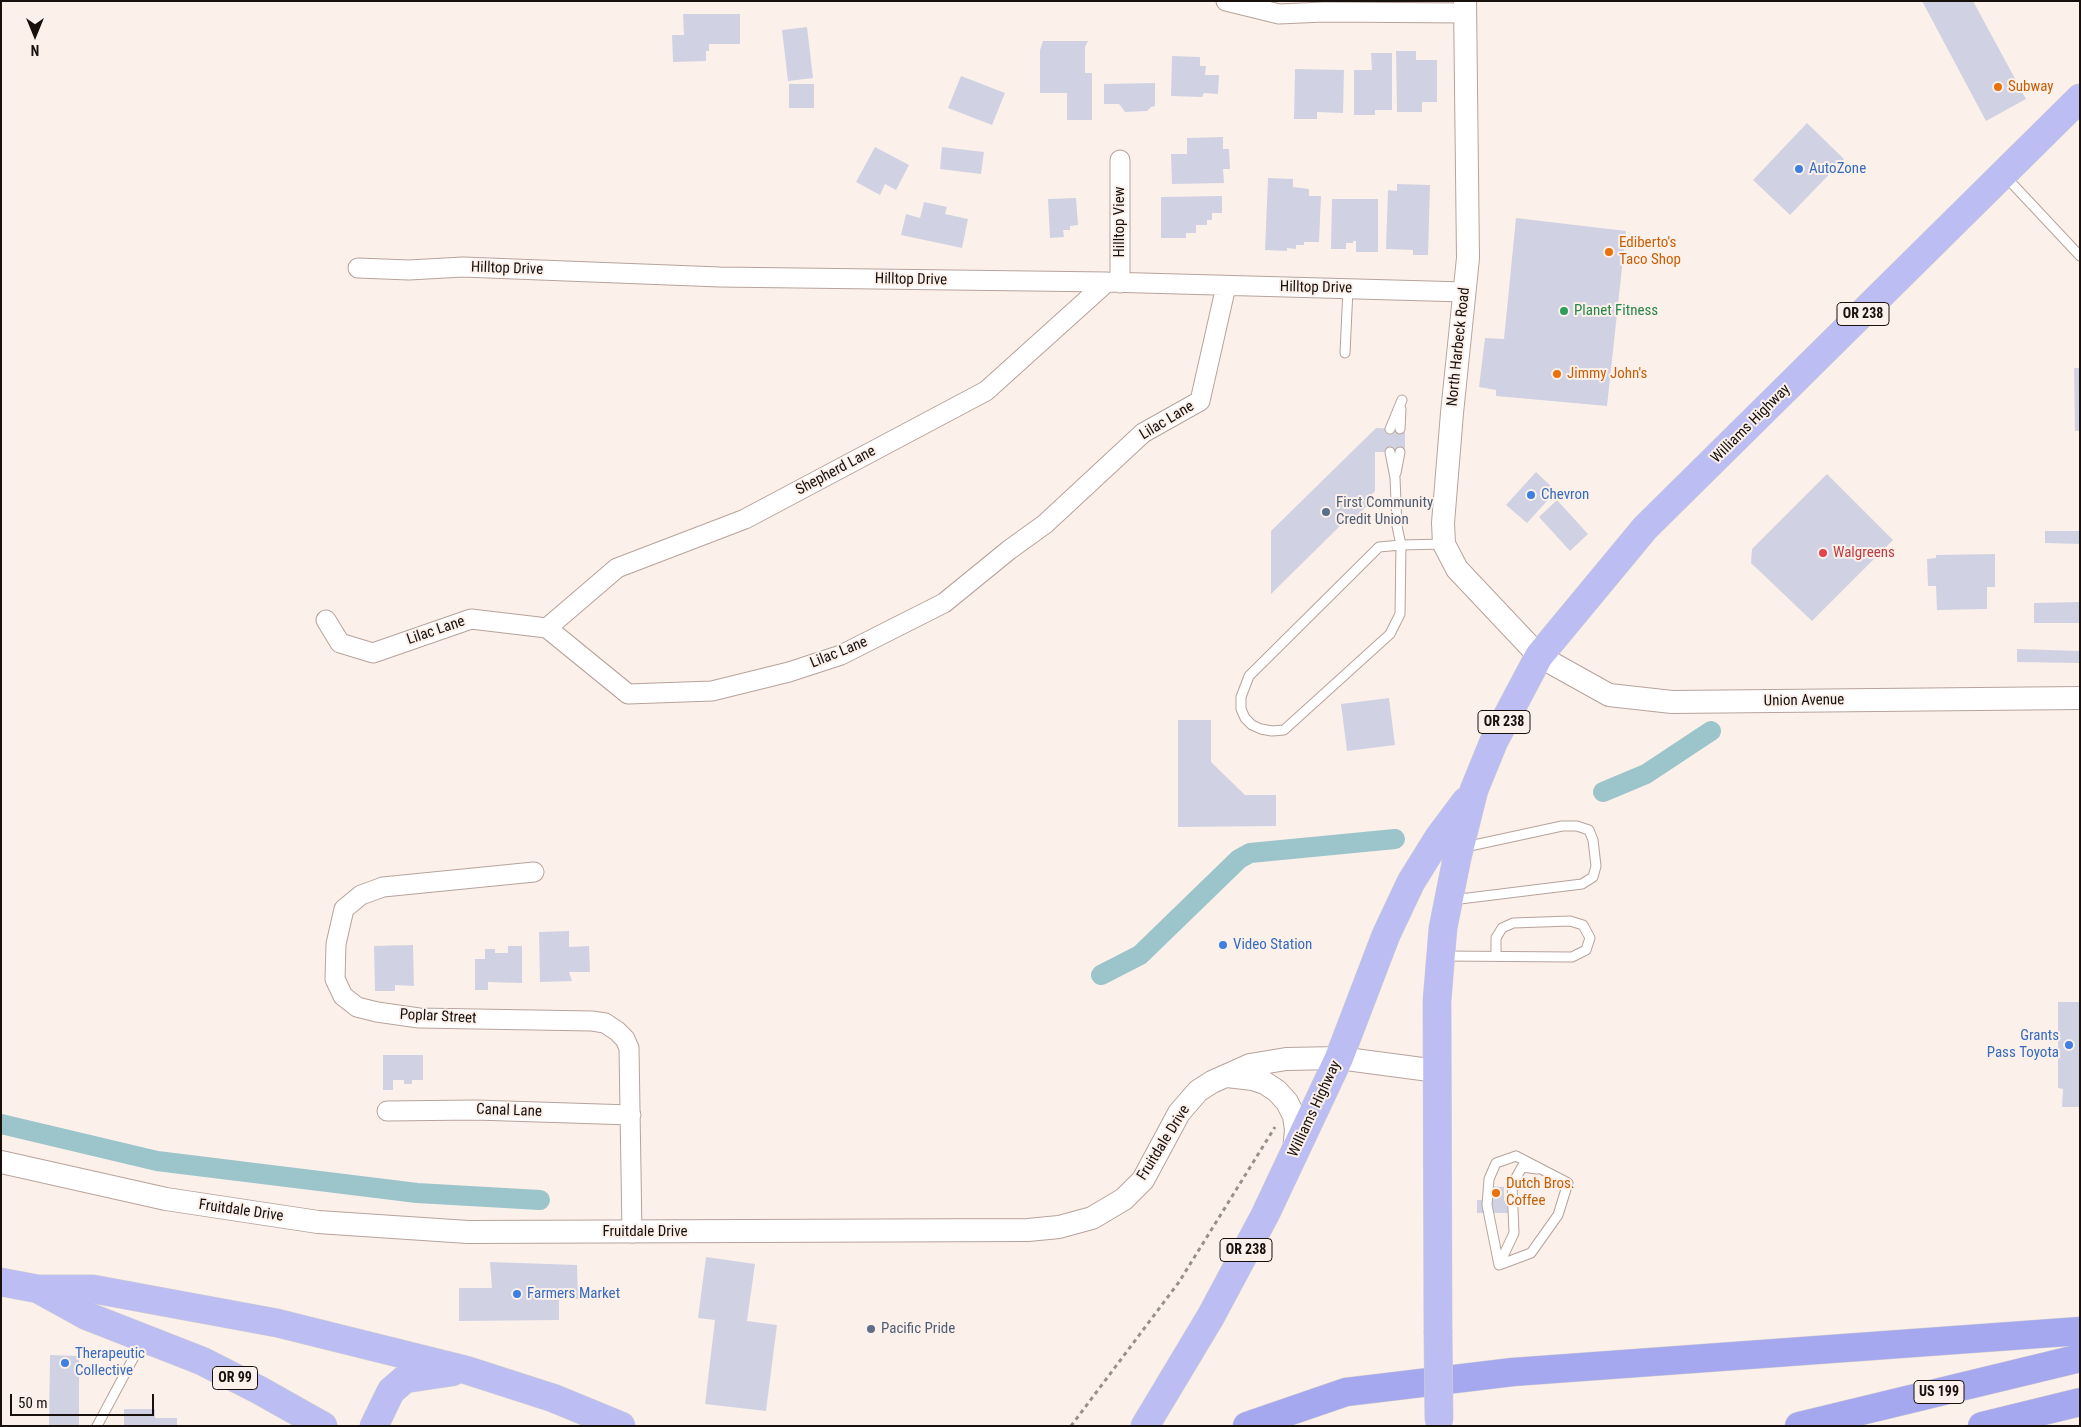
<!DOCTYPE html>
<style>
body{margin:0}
#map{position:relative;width:2081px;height:1427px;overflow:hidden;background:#fcf0ea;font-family:"Roboto Condensed",sans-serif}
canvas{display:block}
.frame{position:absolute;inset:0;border:2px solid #17100d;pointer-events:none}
.north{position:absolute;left:10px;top:10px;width:50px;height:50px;-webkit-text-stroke:4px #fcf0ea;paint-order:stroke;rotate:180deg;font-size:14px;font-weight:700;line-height:20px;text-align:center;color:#17100d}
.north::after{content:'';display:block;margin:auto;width:18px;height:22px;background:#17100d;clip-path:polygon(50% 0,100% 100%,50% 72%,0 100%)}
.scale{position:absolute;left:10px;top:1394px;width:144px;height:22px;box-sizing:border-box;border:2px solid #17100d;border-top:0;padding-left:6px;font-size:15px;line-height:18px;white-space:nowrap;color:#17100d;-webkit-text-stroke:4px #fcf0ea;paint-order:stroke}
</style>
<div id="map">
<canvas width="2081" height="1427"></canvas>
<div class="frame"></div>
<div class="north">N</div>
<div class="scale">50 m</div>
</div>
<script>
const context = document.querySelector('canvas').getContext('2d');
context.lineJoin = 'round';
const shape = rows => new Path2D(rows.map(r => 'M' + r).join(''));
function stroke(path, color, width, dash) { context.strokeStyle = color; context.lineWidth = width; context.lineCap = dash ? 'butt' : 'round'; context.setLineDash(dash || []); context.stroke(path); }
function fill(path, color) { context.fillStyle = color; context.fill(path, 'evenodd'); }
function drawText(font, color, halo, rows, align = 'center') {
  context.font = font + ' "Roboto Condensed",sans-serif'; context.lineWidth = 4; context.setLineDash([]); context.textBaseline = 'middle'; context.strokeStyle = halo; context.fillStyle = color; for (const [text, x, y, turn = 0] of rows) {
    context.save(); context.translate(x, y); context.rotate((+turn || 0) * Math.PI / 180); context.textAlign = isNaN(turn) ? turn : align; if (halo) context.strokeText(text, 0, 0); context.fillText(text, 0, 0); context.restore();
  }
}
const canal = shape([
 [1603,792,1646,774,1711,731],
 [1101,975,1140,955,1239,859,1250,853,1395,839],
 [1,1124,157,1161,417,1193,540,1200]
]);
const building = shape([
 [1922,1,1973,1,2026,99,1986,121],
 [683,14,740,14,740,44,709,44,709,51,706,51,706,61,673,62,672,35,684,35],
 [807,27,813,78,788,81,782,30],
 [1043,41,1088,41,1085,47,1085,73,1092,73,1092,120,1067,120,1067,93,1040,93,1040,50],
 [1396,51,1416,51,1416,60,1437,60,1437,102,1422,102,1422,112,1397,112],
 [1371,53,1392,53,1392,110,1375,110,1375,115,1354,115,1354,70,1372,70],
 [1172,56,1200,57,1200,66,1206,66,1205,75,1219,75,1218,94,1204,93,1202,97,1171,96],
 [1295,69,1344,70,1343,113,1317,112,1317,119,1294,119],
 [961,76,1005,93,992,125,948,108],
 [1155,83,1155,106,1151,107,1147,111,1125,112,1119,104,1104,104,1104,84],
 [789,84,814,84,814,108,789,108],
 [1807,123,1844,159,1790,215,1753,180],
 [1223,137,1223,149,1229,149,1230,169,1223,169,1224,183,1172,184,1171,154,1187,154,1187,138],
 [875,147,909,165,896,190,885,184,880,195,856,182],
 [942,147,984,152,981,174,940,169],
 [1268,178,1293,179,1293,187,1309,189,1309,196,1321,196,1319,242,1304,242,1304,245,1296,245,1296,249,1287,248,1287,251,1265,250],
 [1397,184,1430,185,1428,255,1413,255,1413,250,1386,249,1388,190,1397,191],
 [1222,196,1222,213,1212,213,1212,220,1207,220,1207,225,1196,225,1196,233,1186,233,1186,238,1161,238,1161,197],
 [1076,198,1078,225,1070,226,1070,230,1063,230,1064,237,1050,238,1048,199],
 [1332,199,1378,199,1378,252,1356,252,1356,241,1353,241,1353,243,1346,243,1346,249,1331,249],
 [924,202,947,207,945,214,968,219,962,248,901,235,906,214,920,218],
 [1516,218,1626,231,1607,406,1496,396,1496,390,1479,387,1485,338,1504,339],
 [2074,368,2080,368,2080,431,2075,431],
 [1376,428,1405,429,1405,452,1375,452,1375,491,1372,494,1372,500,1351,523,1343,523,1271,594,1271,531],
 [1536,472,1556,491,1527,523,1506,505],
 [1827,474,1893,540,1812,621,1751,563,1752,549],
 [1557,500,1588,534,1570,551,1539,517],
 [2045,531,2080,531,2080,544,2045,543],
 [1995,554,1995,587,1987,587,1987,609,1937,610,1936,586,1928,586,1927,559,1936,558,1936,555],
 [2080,602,2080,623,2034,623,2034,603],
 [2017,649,2080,651,2080,663,2017,662],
 [1389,698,1395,745,1347,751,1341,704],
 [1178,720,1211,720,1211,762,1245,795,1276,795,1276,826,1178,827],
 [569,931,569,947,589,946,590,972,569,972,572,981,540,982,539,932],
 [413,945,414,986,395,985,395,991,375,991,374,946],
 [508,946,522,946,522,983,488,982,488,990,475,990,475,959,485,959,485,949,495,949,495,953,508,953],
 [2058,1002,2080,1002,2080,1107,2062,1107,2063,1089,2058,1088],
 [383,1055,423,1055,423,1080,412,1080,412,1084,404,1084,404,1080,393,1080,393,1090,383,1090],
 [1488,1186,1504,1187,1504,1201,1513,1201,1513,1213,1477,1213,1477,1200,1487,1200],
 [706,1257,755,1264,747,1321,777,1325,766,1411,705,1404,715,1320,698,1318],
 [490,1262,577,1265,578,1299,559,1299,559,1320,459,1321,459,1288,492,1288],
 [50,1355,79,1356,79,1426,49,1426],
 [124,1409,155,1409,155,1418,177,1418,177,1426,124,1426]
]);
const path = shape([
 [1071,1426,1179,1282,1275,1127]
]);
const service = shape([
 [2005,176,2080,256],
 [1345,353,1348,289],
 [1390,429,1402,400],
 [1400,429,1401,409],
 [1390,452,1395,478,1397,526,1401,545,1400,614,1390,634,1284,730,1272,731,1261,729,1252,725,1245,718,1241,709,1241,697,1249,676,1379,547,1401,545,1444,544],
 [1396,473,1400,452],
 [1452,900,1582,884,1593,877,1596,866,1593,840,1589,830,1577,826,1562,826,1465,847],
 [1443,956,1572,957,1586,950,1590,938,1583,925,1570,921,1513,923,1502,928,1496,938,1496,956],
 [1516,1156,1568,1183,1558,1215,1531,1253,1499,1265,1487,1205,1489,1179,1496,1163,1516,1156],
 [1499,1265,1514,1233,1512,1185,1522,1167,1537,1169],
 [97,1426,143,1340]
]);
const minor = shape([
 [1226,1,1279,14,1324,12,1465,13],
 [358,268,409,270,463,267,720,277,1107,282,1465,292],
 [1120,283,1120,160],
 [326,620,340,643,373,653,471,619,547,628,628,694,712,691,789,672,841,655,944,603,1009,550,1045,524,1143,433,1200,401,1226,286],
 [547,628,617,568,745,519,986,391,1107,282],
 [534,872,383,887,361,895,344,909,336,944,335,979,343,996,357,1007,377,1012,419,1018,592,1021,605,1023,617,1031,625,1039,629,1048,632,1233],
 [387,1111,476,1110,631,1115]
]);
const tertiary = shape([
 [1465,1,1468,258,1452,413,1443,523,1444,544,1457,569,1539,656,1609,695,1672,702,2080,698],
 [1227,1076,1253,1079,1265,1083,1277,1091,1287,1102,1294,1116,1296,1130,1294,1151],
 [1,1162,166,1199,318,1222,468,1232,1028,1230,1059,1227,1092,1218,1124,1199,1143,1180,1179,1113,1198,1091,1212,1082,1250,1065,1286,1059,1339,1058,1437,1071]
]);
const primary = shape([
 [1,1282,38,1289,87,1316,202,1361,259,1390,323,1426],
 [38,1289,93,1289,277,1323,466,1370,553,1398,621,1426],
 [1438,1331,1437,1001,1443,928,1457,858,1474,790,1494,741,1539,656,1645,528,2080,98],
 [374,1426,391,1391,405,1379,452,1372],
 [1145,1426,1211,1316,1265,1215,1339,1058,1386,935,1411,882,1439,837,1466,801]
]);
const trunk = shape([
 [1247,1426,1346,1392,1513,1372,2080,1331],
 [1799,1426,2080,1358],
 [1982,1426,2080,1402]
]);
const primaryBridge = shape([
 [1438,1331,1439,1420]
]);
const markers = [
 [1998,87,5,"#e8710a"],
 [1799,169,5,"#3f7fe0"],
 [1609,252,5,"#e8710a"],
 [1564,311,5,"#2e9e5b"],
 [1557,374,5,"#e8710a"],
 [1531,495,5,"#3f7fe0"],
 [1326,512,5,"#5c6f8a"],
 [1823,553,5,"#e0444e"],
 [1223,945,5,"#3f7fe0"],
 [2069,1045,5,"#3f7fe0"],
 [1496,1193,5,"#e8710a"],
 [517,1294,5,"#3f7fe0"],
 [871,1329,5,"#5c6f8a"],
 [65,1363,5,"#3f7fe0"]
];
const shields = [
 [1863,314,52],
 [1504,722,52],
 [1246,1250,52],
 [235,1378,45],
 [1939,1392,50]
];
const shieldNames = [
 ["OR 238",1863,314],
 ["OR 238",1504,722],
 ["OR 238",1246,1250],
 ["OR 99",235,1378],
 ["US 199",1939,1392]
];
const foodNames = [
 ["Subway",2008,87],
 ["Ediberto's",1619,243],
 ["Taco Shop",1619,260],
 ["Jimmy John's",1567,374],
 ["Dutch Bros.",1506,1184],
 ["Coffee",1506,1201]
];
const shopNames = [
 ["AutoZone",1809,169],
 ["Chevron",1541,495],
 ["Video Station",1233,945],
 ["Grants",2059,1036,"right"],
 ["Pass Toyota",2059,1053,"right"],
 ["Farmers Market",527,1294],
 ["Therapeutic",75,1354],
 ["Collective",75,1371]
];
const streetNames = [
 ["Hilltop View",1120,222,-90],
 ["Hilltop Drive",507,269,2],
 ["Hilltop Drive",911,280,1],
 ["Hilltop Drive",1316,288,1],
 ["North Harbeck Road",1459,347,-84],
 ["Lilac Lane",1167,421,-31],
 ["Williams Highway",1751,424,-45],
 ["Shepherd Lane",836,471,-28],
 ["Lilac Lane",436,631,-19],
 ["Lilac Lane",839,653,-22],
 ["Union Avenue",1804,701,-1],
 ["Poplar Street",438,1017,3],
 ["Williams Highway",1315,1109,-65],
 ["Canal Lane",509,1111,2],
 ["Fruitdale Drive",1164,1143,-58],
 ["Fruitdale Drive",241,1211,8],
 ["Fruitdale Drive",645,1232]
];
const leisureNames = [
 ["Planet Fitness",1574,311]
];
const serviceNames = [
 ["First Community",1336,503],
 ["Credit Union",1336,520],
 ["Pacific Pride",881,1329]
];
const healthNames = [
 ["Walgreens",1833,553]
];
stroke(canal, '#9bc4cb', 20);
fill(building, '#d0d2e4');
stroke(service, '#b6a39b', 11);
stroke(minor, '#b6a39b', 21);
stroke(tertiary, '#b6a39b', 24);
stroke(primary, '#d1cfcf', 29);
stroke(trunk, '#d1cfcf', 29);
stroke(path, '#998f8b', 3, [4, 4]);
stroke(service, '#fff', 9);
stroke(minor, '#fff', 19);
stroke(tertiary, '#fff', 22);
stroke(primary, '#bcbef3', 28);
stroke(trunk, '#a6a8ef', 28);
stroke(primaryBridge, '#d1cfcf', 29, []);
stroke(primaryBridge, '#bcbef3', 28);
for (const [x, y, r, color] of markers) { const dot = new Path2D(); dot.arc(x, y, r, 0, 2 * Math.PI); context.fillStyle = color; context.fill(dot); stroke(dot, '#fcf0ea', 2); }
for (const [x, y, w] of shields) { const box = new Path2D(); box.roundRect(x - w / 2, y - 11.5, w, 23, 4); context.fillStyle = '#fcf0ea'; context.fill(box); stroke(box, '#17100d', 1); }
drawText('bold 14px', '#17100d', null, shieldNames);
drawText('15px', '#c56008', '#fcf0ea', foodNames, 'left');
drawText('15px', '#366cbe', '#fcf0ea', shopNames, 'left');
drawText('15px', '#17100d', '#fcf0ea', streetNames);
drawText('15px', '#27864d', '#fcf0ea', leisureNames, 'left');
drawText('15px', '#4e5e75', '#fcf0ea', serviceNames, 'left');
drawText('15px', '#be3a42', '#fcf0ea', healthNames, 'left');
</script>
